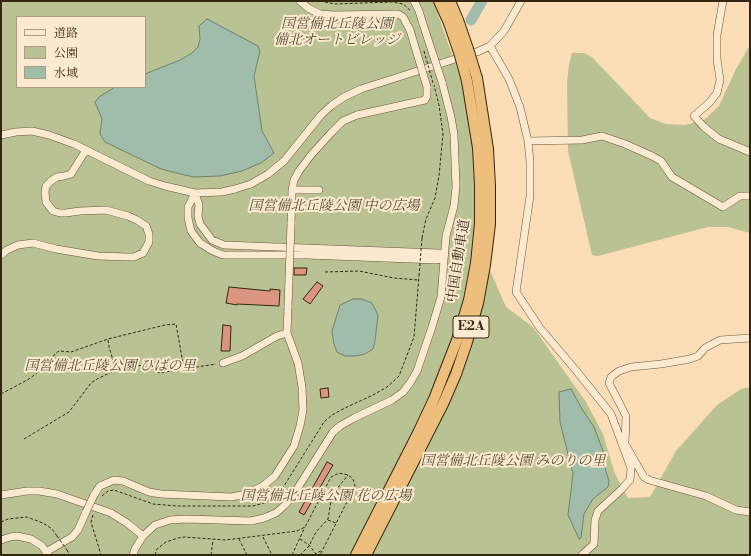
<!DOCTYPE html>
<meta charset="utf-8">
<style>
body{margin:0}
#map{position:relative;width:751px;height:556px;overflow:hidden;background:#fbdeb7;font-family:"Libre Bodoni","Noto Serif JP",serif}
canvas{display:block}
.frame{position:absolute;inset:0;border:2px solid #342612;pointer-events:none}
.legend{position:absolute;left:16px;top:16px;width:130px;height:72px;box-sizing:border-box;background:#fcead0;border:1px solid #ac9c84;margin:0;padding:5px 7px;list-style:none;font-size:12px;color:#342612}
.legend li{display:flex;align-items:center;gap:8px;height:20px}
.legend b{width:20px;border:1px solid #ac9c84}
</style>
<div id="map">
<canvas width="751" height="556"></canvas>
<div class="frame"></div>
<ul class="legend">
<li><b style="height:5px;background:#fcead0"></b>道路</li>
<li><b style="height:11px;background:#b8c293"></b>公園</li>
<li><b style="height:11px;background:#9fbdaa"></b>水域</li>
</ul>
</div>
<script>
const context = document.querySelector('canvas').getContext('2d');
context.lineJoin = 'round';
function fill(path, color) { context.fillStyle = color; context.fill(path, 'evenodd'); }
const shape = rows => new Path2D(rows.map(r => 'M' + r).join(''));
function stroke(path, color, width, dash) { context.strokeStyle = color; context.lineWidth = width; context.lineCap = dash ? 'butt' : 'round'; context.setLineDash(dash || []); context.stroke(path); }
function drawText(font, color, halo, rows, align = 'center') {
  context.font = font + ' "Libre Bodoni","Noto Serif JP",serif'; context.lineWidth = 4; context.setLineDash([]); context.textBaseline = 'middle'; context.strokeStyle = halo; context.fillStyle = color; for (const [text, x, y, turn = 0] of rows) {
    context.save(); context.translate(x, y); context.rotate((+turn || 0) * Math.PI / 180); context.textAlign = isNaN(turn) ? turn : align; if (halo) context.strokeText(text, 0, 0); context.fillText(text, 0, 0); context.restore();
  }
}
const green = shape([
 [1,1,433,1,462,82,470,122,476,184,474,234,506,307,533,327,586,402,603,434,615,474,628,498,650,497,676,451,717,405,741,389,750,387,750,555,1,555],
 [17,17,145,17,145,87,17,87],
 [750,45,750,233,728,227,708,227,598,256,592,255,568,151,567,83,569,64,572,53,584,53,592,57,650,118,666,124,685,125,704,120,719,106,736,69]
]);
const water = shape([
 [207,19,258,46,260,51,254,76,262,131,274,153,261,163,242,171,220,176,193,177,161,169,105,142,100,134,102,119,95,102,99,97,115,87,145,87,145,74,180,60,192,53,198,47,200,39,199,26,207,19],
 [353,299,362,299,372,303,378,315,375,341,373,349,365,354,355,356,345,356,337,352,334,344,332,331,340,305,353,299],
 [571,389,582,409,594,427,603,451,602,458,609,481,608,487,593,499,584,514,581,538,579,539,568,515,573,474,560,422,559,392,571,389]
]);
const river = shape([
 [471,20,482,1]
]);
const building = shape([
 [294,268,307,268,306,275,294,275,294,268],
 [317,282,323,286,310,304,303,299,317,282],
 [229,287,270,291,270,289,280,290,279,306,237,304,237,305,226,303,229,287],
 [223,325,231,326,230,351,221,351,223,325],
 [328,388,329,397,321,398,320,389,328,388],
 [327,462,333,465,304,515,299,512,327,462]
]);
const path = shape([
 [320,1,335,4,392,2,403,4,411,11],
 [422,238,426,219,435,198,439,176,443,134,439,105,434,85],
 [325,272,359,271,394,278,418,280],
 [108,340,109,347,116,370],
 [1,394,29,379,42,369,56,353,59,351,71,352,108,339,165,325,176,324,184,369],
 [24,439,69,412,91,383,97,379,116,370,137,365,152,368,159,373,216,364],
 [325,490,332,495],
 [102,496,108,491,114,490,153,504,177,506,253,506,264,503,275,497,284,486,324,422,332,415,345,408,373,395,387,387,399,376,414,337,419,276],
 [93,515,91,522,101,555],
 [328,520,336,523],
 [1,522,8,519,27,517,43,523,52,529,57,536],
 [263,537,272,555],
 [239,539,247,555],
 [300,539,309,545,316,554],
 [67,550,70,555],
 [155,555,157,549,166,542,178,538,184,537,226,540,297,531,305,527,331,477,339,473,348,475,353,479,355,486,320,555],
 [211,555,213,540],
 [292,555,305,527],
 [300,555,309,546,316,532,328,519,332,495,348,475],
 [314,555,322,550]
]);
const minor = shape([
 [300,1,308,8,320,14,334,15,398,14,403,17,410,30],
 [414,1,419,11,423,24],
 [723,1,717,35,717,59,720,80,717,93,709,103,694,116,704,127,719,139,750,152],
 [490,46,509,79,520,107,528,141,530,162,530,196,516,292,540,328,574,368,611,414,631,468,630,480,627,483,622,489,598,511,595,520,594,544,582,555],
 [1,135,16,132,32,131,49,135,74,144,149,181,165,186,195,193,222,192,235,189,251,184,268,174,284,161,321,115,332,105,344,97,361,89,477,52,490,46,504,31,521,1],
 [528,141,582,140,602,136,625,144,652,156,661,161,672,177,723,207,740,196,750,196],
 [292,190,319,190],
 [195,193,188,207,188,218,191,231,200,243,213,251,223,255,307,255,437,260,444,256],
 [195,193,199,205,198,216,200,224,212,240,224,245,438,253,444,256],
 [291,224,292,190,294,180,299,171,311,155,332,132,343,121,357,115,425,100,427,96,427,87],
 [1,255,7,250,18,245,33,243,56,249,98,256,127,257,134,257,143,253,149,242,149,234,146,226,137,220,128,216,106,210,80,211,66,213,60,213,53,211,46,202,45,192,46,186,51,181,57,177,64,176,71,174,86,150],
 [223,363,242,356,277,336,287,333],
 [625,443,626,416,609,383,611,377,619,371,631,367,661,364,690,359,698,356,705,348,720,340,750,338],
 [625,444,644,477,649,480,706,496,736,510,750,512],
 [1,495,27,491,39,491,57,494,111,513,127,523,143,536],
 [94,495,100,486,114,480,123,481,149,492,161,494,231,497,247,494,263,486,275,476,294,446,300,426,303,410,302,387,298,363,287,333,288,306],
 [1,540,10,537,17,536,31,539,42,546,48,555],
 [46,552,72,537,78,530,86,512],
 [133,555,135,549,143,536,155,525,170,520,185,519,251,521,264,518,276,513,285,505,294,494,333,432,340,426,354,418,392,400,403,392,410,383,417,371,432,327,441,297,446,236,454,206,456,187,454,134,451,117,442,82]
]);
const highway = shape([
 [439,1,449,23],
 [450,1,458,20],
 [356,555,418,433,434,399,457,340,469,300,476,263,480,223,480,185,478,148,467,81],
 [366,555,443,404,456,374,467,342,478,303,485,265,490,224,490,186,488,149,477,78]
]);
const pathBridge = shape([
 [424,51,433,83],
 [419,276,422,238],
 [57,536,67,550]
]);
const minorBridge = shape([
 [423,24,442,82],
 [410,30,427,87],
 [288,306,291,224],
 [86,512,94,495]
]);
const highwayBridge = shape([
 [458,20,468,49,477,78],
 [449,23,459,52,467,81]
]);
const shields = [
 [471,327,36]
];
const shieldNames = [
 ["E2A",471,327]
];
const parkNames = [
 ["国営備北丘陵公園",337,25],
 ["備北オートビレッジ",337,41],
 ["国営備北丘陵公園 中の広場",334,207],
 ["国営備北丘陵公園 ひばの里",110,367],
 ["国営備北丘陵公園 みのりの里",513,462],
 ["国営備北丘陵公園 花の広場",326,497]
];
const streetNames = [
 ["中国自動車道",459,261,-81]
];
fill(green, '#b8c293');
fill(water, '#9fbdaa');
stroke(water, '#74816d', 1);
stroke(river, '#9fbdaa', 11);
fill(building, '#dc957e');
stroke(building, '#342612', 1);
stroke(minor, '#66543b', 8);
stroke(highway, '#342612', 12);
stroke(path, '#342612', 1, [3, 2]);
stroke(minor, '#fcead0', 7);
stroke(highway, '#eebf7c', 10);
stroke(minorBridge, '#66543b', 8, []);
stroke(highwayBridge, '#342612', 12, []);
stroke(pathBridge, '#342612', 1, [3, 2]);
stroke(minorBridge, '#fcead0', 7);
stroke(highwayBridge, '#eebf7c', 10);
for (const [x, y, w] of shields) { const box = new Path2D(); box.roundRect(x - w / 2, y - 11, w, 22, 3); context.fillStyle = '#fcead0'; context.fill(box); stroke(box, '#342612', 1); }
drawText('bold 13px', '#342612', null, shieldNames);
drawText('italic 14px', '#554d32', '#fcead0', parkNames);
drawText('14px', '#342612', '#fcead0', streetNames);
</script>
